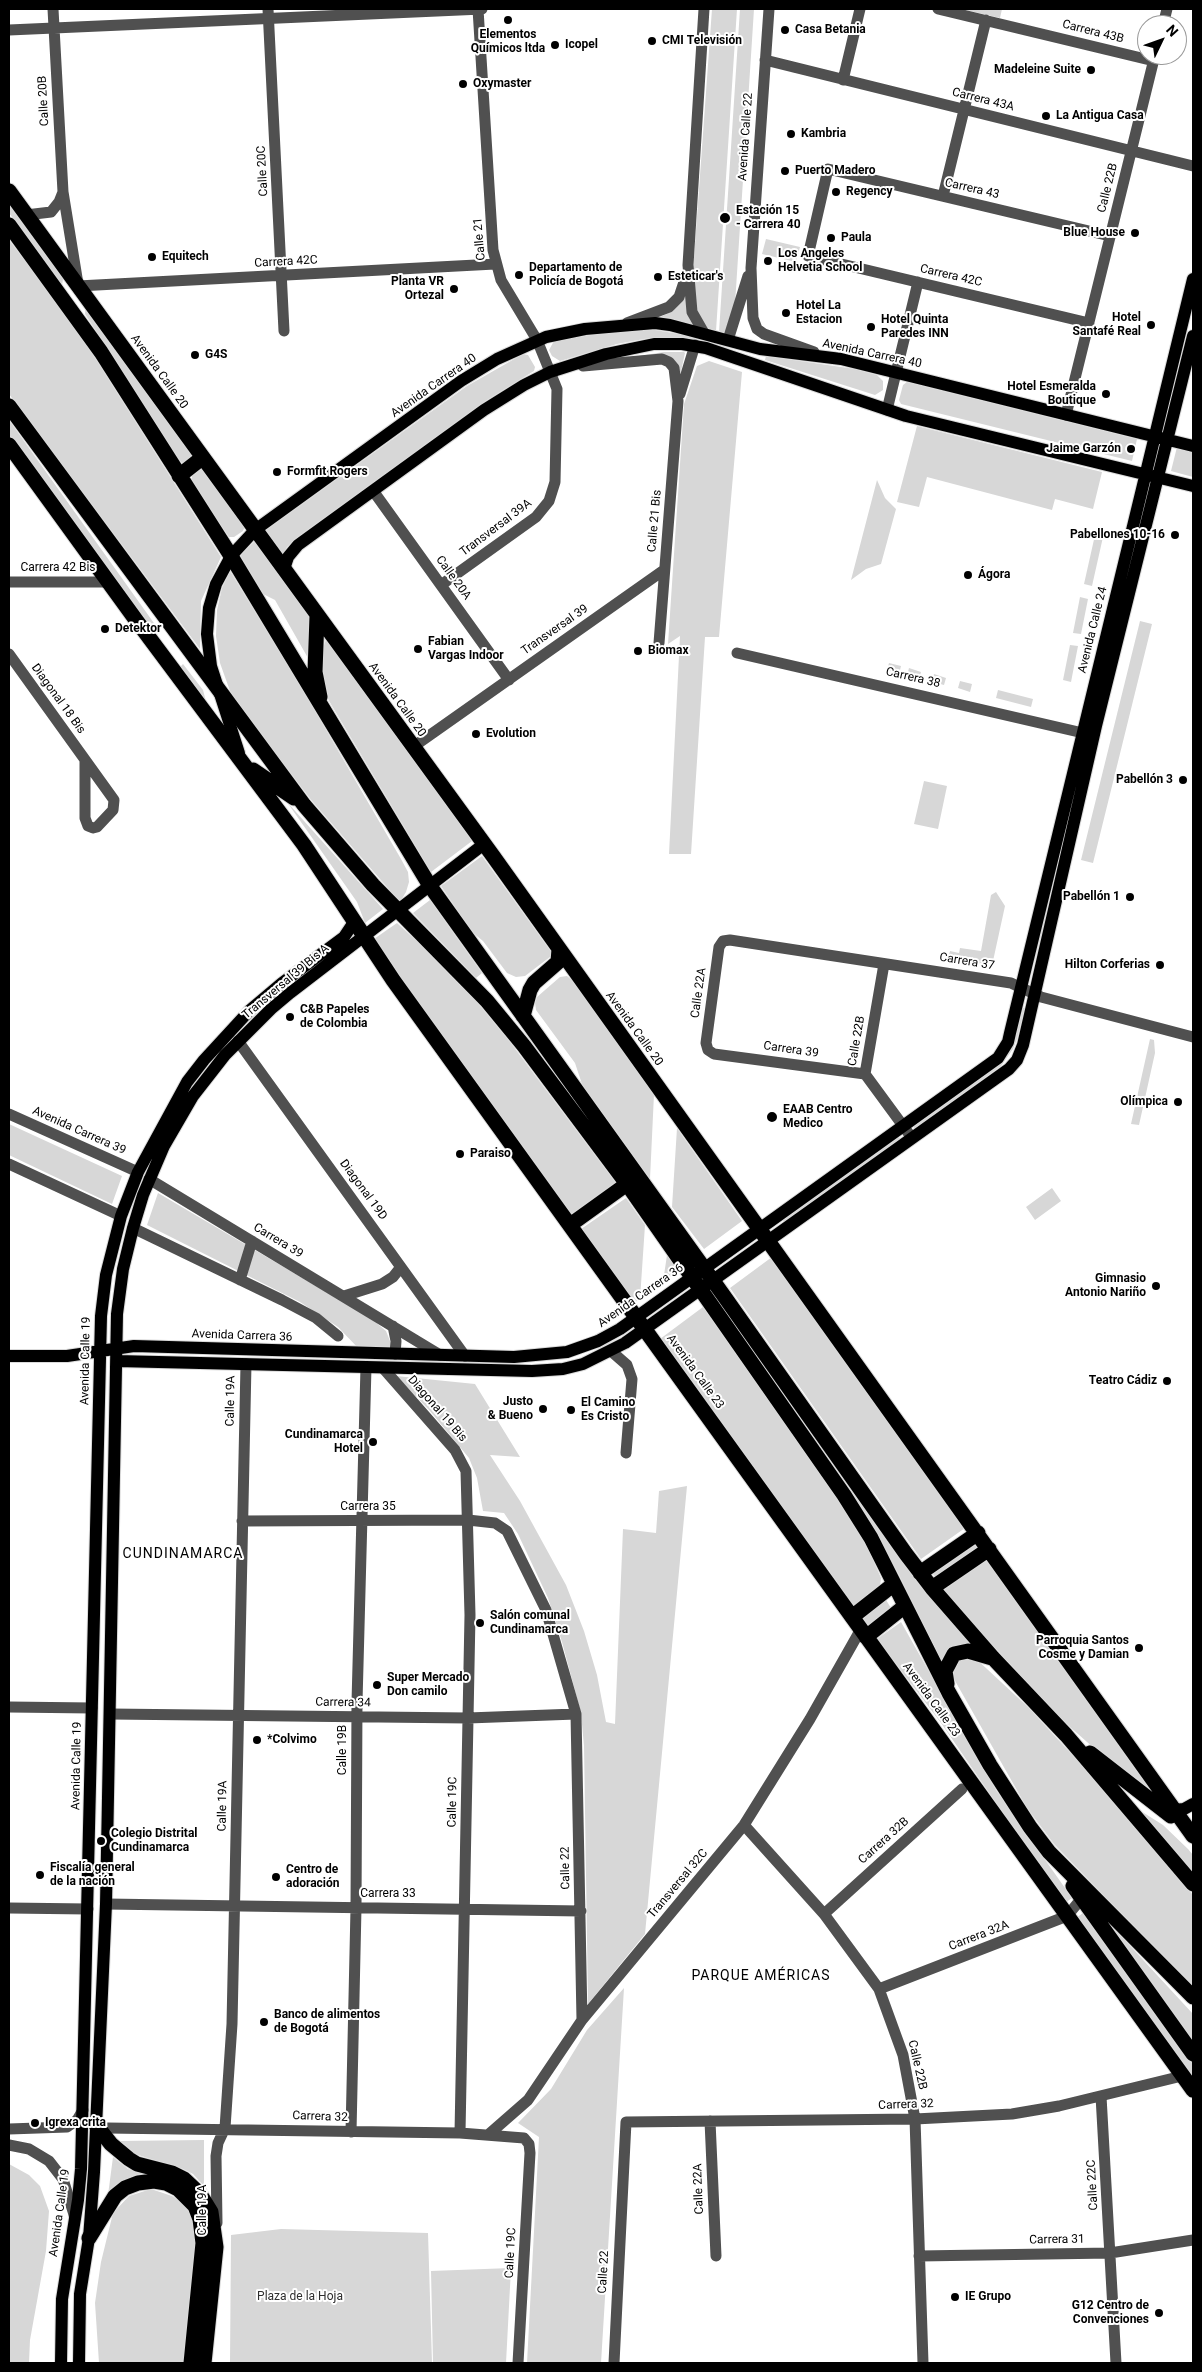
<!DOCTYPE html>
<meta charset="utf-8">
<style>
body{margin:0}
#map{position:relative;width:1202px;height:2372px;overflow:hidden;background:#fff;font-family:Roboto,sans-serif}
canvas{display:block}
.frame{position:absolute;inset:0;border:10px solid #000;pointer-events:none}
.north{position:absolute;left:1137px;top:15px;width:50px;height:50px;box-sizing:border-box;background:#fff;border:1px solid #999;border-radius:50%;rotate:48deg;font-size:14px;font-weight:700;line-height:20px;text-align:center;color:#000}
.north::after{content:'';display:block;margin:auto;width:18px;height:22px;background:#000;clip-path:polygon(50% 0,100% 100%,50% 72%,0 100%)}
</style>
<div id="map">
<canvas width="1202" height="2372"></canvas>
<div class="frame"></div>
<div class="north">N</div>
</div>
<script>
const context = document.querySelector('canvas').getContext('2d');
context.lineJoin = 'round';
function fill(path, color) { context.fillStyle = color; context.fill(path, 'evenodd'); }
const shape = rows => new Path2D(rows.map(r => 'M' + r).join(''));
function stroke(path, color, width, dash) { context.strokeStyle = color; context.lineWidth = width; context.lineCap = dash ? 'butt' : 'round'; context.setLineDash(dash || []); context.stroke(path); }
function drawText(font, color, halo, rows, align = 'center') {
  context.font = font + ' Roboto,sans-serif'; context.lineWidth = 4; context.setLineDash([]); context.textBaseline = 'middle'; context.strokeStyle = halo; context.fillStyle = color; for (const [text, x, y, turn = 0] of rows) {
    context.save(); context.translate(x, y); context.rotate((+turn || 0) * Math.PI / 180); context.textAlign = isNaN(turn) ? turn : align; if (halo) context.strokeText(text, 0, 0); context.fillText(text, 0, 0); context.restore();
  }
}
const green = shape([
 [712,9,737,9,716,331,703,328,695,308,693,272],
 [740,9,754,9,735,304,730,328,723,333,719,332],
 [961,9,1002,9,1000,18],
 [9,199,64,274,62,285,9,213],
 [766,239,800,247,796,262,762,254],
 [9,240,64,311,99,364,221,557,201,601,200,649,9,394],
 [685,293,693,325,658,318,673,311],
 [86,306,193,454,193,458,182,463,175,455,85,314],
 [649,329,703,338,703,341,661,337,644,339,617,344,560,361,552,356,549,350,554,341,609,332],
 [664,352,684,352,685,353,678,385,674,364,632,357],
 [523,354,528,355,535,367,534,371,487,400,400,465,303,533,287,547,282,557,263,532,467,386],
 [766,356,855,369,877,375,883,381,883,390,875,395,765,360],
 [709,361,742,372,719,637,705,637,691,854,669,854,680,636,668,644,684,404,697,366],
 [907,382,1137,439,1132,461,901,404,899,400,903,385],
 [9,420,156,626,159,646,9,437],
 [917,426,1102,472,1093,509,1055,499,1052,510,927,477,919,507,897,502],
 [1177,447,1193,451,1193,477,1171,471],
 [203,468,245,526,243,531,234,537,229,537,192,483,192,475],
 [877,480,885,498,896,509,881,564,866,569,851,580],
 [1095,535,1103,537,1092,586,1084,584],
 [257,539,309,616,312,625,308,658,275,600,263,594,240,555],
 [230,571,300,685,401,859,408,872,409,882,406,892,400,902,312,801,245,714,230,691,220,663,216,636,217,610,222,588],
 [1080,597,1088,599,1081,634,1073,633],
 [1140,621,1152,624,1093,863,1081,860],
 [327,637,472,841,431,872,329,701,321,684,322,651],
 [1070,645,1078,646,1071,682,1063,680],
 [889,663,901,666,899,674,887,670],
 [183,664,203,690,208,709,177,670],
 [909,668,921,672,919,679,907,676],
 [934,674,946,678,944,685,932,682],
 [960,681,972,684,970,692,958,688],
 [998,690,1033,699,1031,707,996,698],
 [924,781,947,786,938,829,914,824],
 [287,802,383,909,365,923,357,902],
 [482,856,552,953,550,957,525,976,516,977,507,973,483,941,472,932,441,886],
 [996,892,1005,906,993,961,976,964,948,958,950,951,959,953,960,948,981,951,991,895],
 [430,900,482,973,476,978,413,913],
 [397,923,441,963,477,1002,510,1042,616,1183,571,1215,371,941],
 [567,976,573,981,654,1094,650,1179,584,1090,575,1063,536,1010,535,1003,537,997,560,977],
 [1021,1008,1025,1008,1017,1039,1013,1049,1001,1066,915,1129,912,1124,988,1071],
 [1150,1039,1154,1040,1155,1053,1139,1125,1131,1124],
 [9,1124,122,1176,112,1204,9,1155],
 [677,1128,742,1221,704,1249,672,1207],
 [897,1135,901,1140,785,1223,781,1218],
 [1052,1188,1061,1201,1035,1220,1026,1207],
 [158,1193,372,1319,386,1331,390,1341,390,1349,359,1349,338,1327,300,1302,147,1225],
 [626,1198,645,1225,640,1299,634,1303,581,1229],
 [667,1255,678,1271,663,1282],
 [772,1257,965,1528,921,1559,730,1288],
 [703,1307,851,1518,864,1539,881,1578,880,1586,855,1609,660,1339],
 [396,1376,475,1384,520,1457,490,1455,520,1501,566,1585,584,1631,597,1675,606,1722,615,1724,623,1529,656,1533,659,1491,687,1486,645,1934,588,2004,584,1746,581,1713,562,1642,548,1598,518,1534,504,1513,483,1511,477,1478,469,1458,430,1411],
 [857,1494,926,1593,970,1643,953,1648,942,1666,899,1575,878,1537,853,1497],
 [975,1545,978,1549,936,1578,932,1573],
 [989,1559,1150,1789,1103,1756,1062,1720,941,1590],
 [886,1600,891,1608,868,1627,862,1619],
 [901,1622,996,1790,1072,1898,1065,1903,941,1723,877,1639],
 [973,1656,1028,1707,1125,1812,1193,1895,1193,1988,1054,1844,1027,1808,954,1679,953,1663],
 [1136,1808,1163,1825,1188,1849,1193,1855,1193,1873],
 [1098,1911,1193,2014,1193,2041,1151,1982],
 [1083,1913,1193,2063,1193,2080,1076,1918],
 [624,1988,601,2363,527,2363,539,2137,518,2123,551,2089,587,2030],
 [204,2140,204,2186,193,2174,183,2169,135,2154,117,2141],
 [113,2157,128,2169,153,2177,108,2195],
 [9,2164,29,2175,40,2186,49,2211,46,2251,30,2340,29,2363,9,2363],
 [151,2189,172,2196,183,2203,192,2216,197,2231,185,2363,99,2363,95,2303,101,2262,113,2213,129,2196],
 [281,2229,428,2233,432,2363,230,2363,231,2235],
 [511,2268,506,2363,433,2363,431,2271]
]);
const minor = shape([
 [53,9,63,192,78,284],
 [268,9,284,331],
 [704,9,688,265,692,312,704,333],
 [769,9,751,268,753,318,757,329,764,334,814,352],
 [938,9,1154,61],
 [1163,25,1167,9],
 [9,30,482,9],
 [765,60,1193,166],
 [843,80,860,9],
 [943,196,986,20],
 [26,215,51,212,59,202,63,192],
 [78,286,495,264],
 [627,323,669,307,679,297,685,279],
 [1089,323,808,256,828,169,1110,236],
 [728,340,748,276],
 [583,366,662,359,669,362,674,368,678,401,659,643],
 [680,394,695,345],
 [887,410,918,282],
 [1066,415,1155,55],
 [374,492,509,680],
 [9,582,108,582],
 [441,585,536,517,549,501,555,482,557,389,537,340,501,280,493,250,478,9],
 [737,653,1083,733],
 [9,654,114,800,113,810,97,827,93,828,88,826,85,818,85,761],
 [413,747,664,570],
 [884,964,865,1074,912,1138],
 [238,1041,465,1356],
 [865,1074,714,1054,708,1050,706,1043,719,947,723,941,730,940,1011,983,1041,997,1193,1037],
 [9,1114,138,1172],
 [9,1164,121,1216],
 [149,1179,440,1355],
 [133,1228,282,1300,316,1318,338,1336],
 [240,1280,252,1241],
 [344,1296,382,1284,393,1277,401,1267],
 [393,1326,396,1341,395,1354],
 [611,1351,627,1365,632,1379,626,1453],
 [383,1368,455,1450,466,1471,470,1615,460,2133],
 [242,1521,468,1520,495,1523,507,1531,546,1610,576,1714,582,2020],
 [9,1707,92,1708],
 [110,1714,468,1718,576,1714],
 [744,1825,824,1914,879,1989,903,2055,915,2119,923,2363],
 [106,1904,581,1911],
 [9,1908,88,1909],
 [824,1914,962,1789],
 [879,1989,1067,1916,1082,1898],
 [1101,2096,1116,2363],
 [710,2121,716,2256],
 [107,2128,460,2133,524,2138,529,2144,530,2153,518,2363],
 [9,2129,67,2127,77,2120,83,2110],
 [351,2132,356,1908,357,1702,366,1367],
 [488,2135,528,2100,582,2020,744,1825,810,1719,861,1629],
 [9,2145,29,2149,49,2161,63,2179,75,2218],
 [217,2223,216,2156,218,2143,225,2128,232,2024,246,1364],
 [919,2256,1110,2253,1193,2240],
 [614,2363,626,2122,915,2119,1012,2114,1059,2106,1182,2076]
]);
const major = shape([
 [284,569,288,557,298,545,484,410,524,385,550,372,606,354,654,344,682,344,706,348,906,416,1193,486],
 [239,753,211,666,207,634,209,608,216,584,231,556,255,530,461,381,497,359,546,337,585,329,655,323,670,325,760,349,841,359,1193,446],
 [9,1356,67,1356,134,1346,514,1357,567,1352,598,1341,620,1329,998,1058,1008,1042,1010,1033,1193,279],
 [117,1361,532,1371,563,1369,583,1364,625,1343,1009,1069,1017,1060,1023,1045,1096,726,1193,336],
 [1174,1810,1184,1809,1193,1804],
 [61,2363,62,2299,78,2200,81,2169,101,1316,106,1275,121,1216,138,1172,187,1082,204,1060,250,1010,282,983,344,937,354,922],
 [79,2363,80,2294,89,2238,94,2172,106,1904,117,1314,123,1269,133,1228,143,1195,164,1146,193,1096,225,1055,271,1009,290,993,484,844]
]);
const highway = shape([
 [9,191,493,856,1193,1836],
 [9,225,101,352,231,556,430,886,724,1296,906,1554,932,1588,993,1658,1066,1735,1193,1884],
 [9,406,304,805,373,885,487,1001,524,1046,627,1184,844,1495,871,1538,949,1693,990,1765,1030,1827,1049,1852,1193,1997],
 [9,445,136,620,304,845,393,980,1193,2090],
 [179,476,202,458],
 [317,616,315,672,320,697],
 [253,770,294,798],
 [523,1016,530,990,534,983,558,962,559,949],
 [570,1225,627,1184],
 [920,1573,978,1533],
 [932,1588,989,1549],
 [852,1617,894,1584],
 [866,1637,905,1606],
 [947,1684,945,1671,954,1654,968,1651,992,1658],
 [1090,1753,1171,1816],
 [1073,1886,1193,2054],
 [96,2125,111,2144,129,2159,137,2164,172,2173,184,2179,200,2194,211,2212,216,2247,204,2363],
 [89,2238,115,2196,125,2188,138,2183,154,2181,166,2183,178,2189,195,2206,200,2219,203,2243,191,2363]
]);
const markers = [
 [508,20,5,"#000"],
 [785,30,5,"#000"],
 [652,41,5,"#000"],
 [555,45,5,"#000"],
 [1091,70,5,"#000"],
 [463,84,5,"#000"],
 [1046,116,5,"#000"],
 [791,134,5,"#000"],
 [785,171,5,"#000"],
 [836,192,5,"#000"],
 [725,218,6,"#000"],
 [1135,233,5,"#000"],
 [831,238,5,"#000"],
 [152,257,5,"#000"],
 [768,261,5,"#000"],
 [519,275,5,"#000"],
 [658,277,5,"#000"],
 [454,289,5,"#000"],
 [786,313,5,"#000"],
 [1151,325,5,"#000"],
 [871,327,5,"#000"],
 [195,355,5,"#000"],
 [1106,394,5,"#000"],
 [1131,449,5,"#000"],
 [277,472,5,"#000"],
 [1175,535,5,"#000"],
 [968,575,5,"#000"],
 [105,629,5,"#000"],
 [418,649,5,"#000"],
 [638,651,5,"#000"],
 [476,734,5,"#000"],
 [1183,780,5,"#000"],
 [1130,897,5,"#000"],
 [1160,965,5,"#000"],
 [290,1017,5,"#000"],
 [1178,1102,5,"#000"],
 [772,1117,6,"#000"],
 [460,1154,5,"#000"],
 [1156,1286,5,"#000"],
 [1167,1381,5,"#000"],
 [543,1409,5,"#000"],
 [571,1410,5,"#000"],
 [373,1442,5,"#000"],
 [480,1623,5,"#000"],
 [1139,1648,5,"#000"],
 [377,1685,5,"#000"],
 [257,1740,5,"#000"],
 [101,1841,5,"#000"],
 [40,1875,5,"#000"],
 [276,1877,5,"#000"],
 [264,2022,5,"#000"],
 [35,2123,5,"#000"],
 [955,2297,5,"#000"],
 [1159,2313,5,"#000"]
];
const poiNames = [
 ["Casa Betania",795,30],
 ["Elementos",508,35,"center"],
 ["Químicos ltda",508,49,"center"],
 ["CMI Televisión",662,41],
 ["Icopel",565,45],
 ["Madeleine Suite",1081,70,"right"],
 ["Oxymaster",473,84],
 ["La Antigua Casa",1056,116],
 ["Kambria",801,134],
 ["Puerto Madero",795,171],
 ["Regency",846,192],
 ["Estación 15",736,211],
 ["- Carrera 40",736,225],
 ["Blue House",1125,233,"right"],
 ["Paula",841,238],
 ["Los Angeles",778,254],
 ["Helvetia School",778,268],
 ["Equitech",162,257],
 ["Departamento de",529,268],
 ["Policía de Bogotá",529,282],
 ["Esteticar's",668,277],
 ["Planta VR",444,282,"right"],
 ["Ortezal",444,296,"right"],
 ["Hotel La",796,306],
 ["Estacion",796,320],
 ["Hotel",1141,318,"right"],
 ["Santafé Real",1141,332,"right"],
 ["Hotel Quinta",881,320],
 ["Paredes INN",881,334],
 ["G4S",205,355],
 ["Hotel Esmeralda",1096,387,"right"],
 ["Boutique",1096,401,"right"],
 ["Jaime Garzón",1121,449,"right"],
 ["Formfit Rogers",287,472],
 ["Pabellones 10-16",1165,535,"right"],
 ["Ágora",978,575],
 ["Detektor",115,629],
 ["Fabian",428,642],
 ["Vargas Indoor",428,656],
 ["Biomax",648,651],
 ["Evolution",486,734],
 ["Pabellón 3",1173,780,"right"],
 ["Pabellón 1",1120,897,"right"],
 ["Hilton Corferias",1150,965,"right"],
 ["C&B Papeles",300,1010],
 ["de Colombia",300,1024],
 ["Olímpica",1168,1102,"right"],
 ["EAAB Centro",783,1110],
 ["Medico",783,1124],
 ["Paraiso",470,1154],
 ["Gimnasio",1146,1279,"right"],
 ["Antonio Nariño",1146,1293,"right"],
 ["Teatro Cádiz",1157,1381,"right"],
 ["Justo",533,1402,"right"],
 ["& Bueno",533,1416,"right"],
 ["El Camino",581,1403],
 ["Es Cristo",581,1417],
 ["Cundinamarca",363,1435,"right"],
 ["Hotel",363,1449,"right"],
 ["Salón comunal",490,1616],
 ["Cundinamarca",490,1630],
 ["Parroquia Santos",1129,1641,"right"],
 ["Cosme y Damian",1129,1655,"right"],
 ["Super Mercado",387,1678],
 ["Don camilo",387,1692],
 ["*Colvimo",267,1740],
 ["Colegio Distrital",111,1834],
 ["Cundinamarca",111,1848],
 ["Fiscalía general",50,1868],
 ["de la nación",50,1882],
 ["Centro de",286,1870],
 ["adoración",286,1884],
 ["Banco de alimentos",274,2015],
 ["de Bogotá",274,2029],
 ["Igrexa crita",45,2123],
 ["IE Grupo",965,2297],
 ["G12 Centro de",1149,2306,"right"],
 ["Convenciones",1149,2320,"right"]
];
const streetNames = [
 ["Carrera 43B",1093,32,14],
 ["Carrera 43A",983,100,14],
 ["Calle 20B",44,101,-93],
 ["Avenida Calle 22",746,137,-86],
 ["Calle 20C",263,171,-93],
 ["Calle 22B",1108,188,-76],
 ["Carrera 43",972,189,13],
 ["Calle 21",480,239,-95],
 ["Carrera 42C",286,262,-3],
 ["Carrera 42C",951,276,13],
 ["Avenida Carrera 40",872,354,12],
 ["Avenida Calle 20",159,372,54],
 ["Avenida Carrera 40",434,386,-35],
 ["Calle 21 Bis",655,521,-85],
 ["Transversal 39A",496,528,-37],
 ["Carrera 42 Bis",58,568],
 ["Calle 20A",453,578,54],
 ["Transversal 39",555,630,-35],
 ["Avenida Calle 24",1093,630,-76],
 ["Carrera 38",913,678,13],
 ["Diagonal 18 Bis",58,699,54],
 ["Avenida Calle 20",397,700,54],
 ["Carrera 37",967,962,9],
 ["Transversal 39 Bis A",286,982,-40],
 ["Calle 22A",699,993,-82],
 ["Avenida Calle 20",634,1029,54],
 ["Calle 22B",857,1041,-80],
 ["Carrera 39",791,1050,8],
 ["Avenida Carrera 39",79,1131,24],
 ["Diagonal 19D",363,1190,54],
 ["Carrera 39",278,1241,31],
 ["Avenida Carrera 36",641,1296,-35],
 ["Avenida Carrera 36",242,1336,2],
 ["Avenida Calle 19",86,1361,-89],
 ["Avenida Calle 23",695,1372,54],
 ["Calle 19A",231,1401,-89],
 ["Diagonal 19 Bis",437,1409,49],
 ["Carrera 35",368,1507],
 ["Avenida Calle 23",931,1700,54],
 ["Carrera 34",343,1703,1],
 ["Calle 19B",343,1750,-90],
 ["Avenida Calle 19",77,1766,-89],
 ["Calle 19C",453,1802,-89],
 ["Calle 19A",223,1806,-89],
 ["Carrera 32B",884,1841,-42],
 ["Calle 22",566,1868,-91],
 ["Transversal 32C",678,1884,-50],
 ["Carrera 33",388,1894],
 ["Carrera 32A",979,1936,-21],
 ["Calle 22B",917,2065,77],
 ["Carrera 32",906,2105,-2],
 ["Carrera 32",320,2117,2],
 ["Calle 22C",1093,2185,-93],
 ["Calle 22A",699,2189,-92],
 ["Calle 19A",203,2210,-90],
 ["Avenida Calle 19",60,2213,-82],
 ["Carrera 31",1057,2240,-1],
 ["Calle 19C",511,2253,-87],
 ["Calle 22",604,2272,-87]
];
const parkNames = [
 ["Plaza de la Hoja",300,2297]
];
const neighbourhoodNames = [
 ["CUNDINAMARCA",183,1554],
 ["PARQUE AMÉRICAS",761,1976]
];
fill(green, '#d7d7d7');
stroke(major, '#dbdbdb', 14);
stroke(highway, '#dbdbdb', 17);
stroke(minor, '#505050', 11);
stroke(major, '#000', 12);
stroke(highway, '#000', 15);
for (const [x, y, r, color] of markers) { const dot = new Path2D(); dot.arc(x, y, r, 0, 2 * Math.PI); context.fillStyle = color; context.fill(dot); stroke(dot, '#fff', 2); }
drawText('bold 12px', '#000', '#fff', poiNames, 'left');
drawText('12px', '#000', '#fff', streetNames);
drawText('12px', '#2e2e2e', '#fff', parkNames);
context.letterSpacing = '1px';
drawText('14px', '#000', '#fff', neighbourhoodNames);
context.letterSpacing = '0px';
</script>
